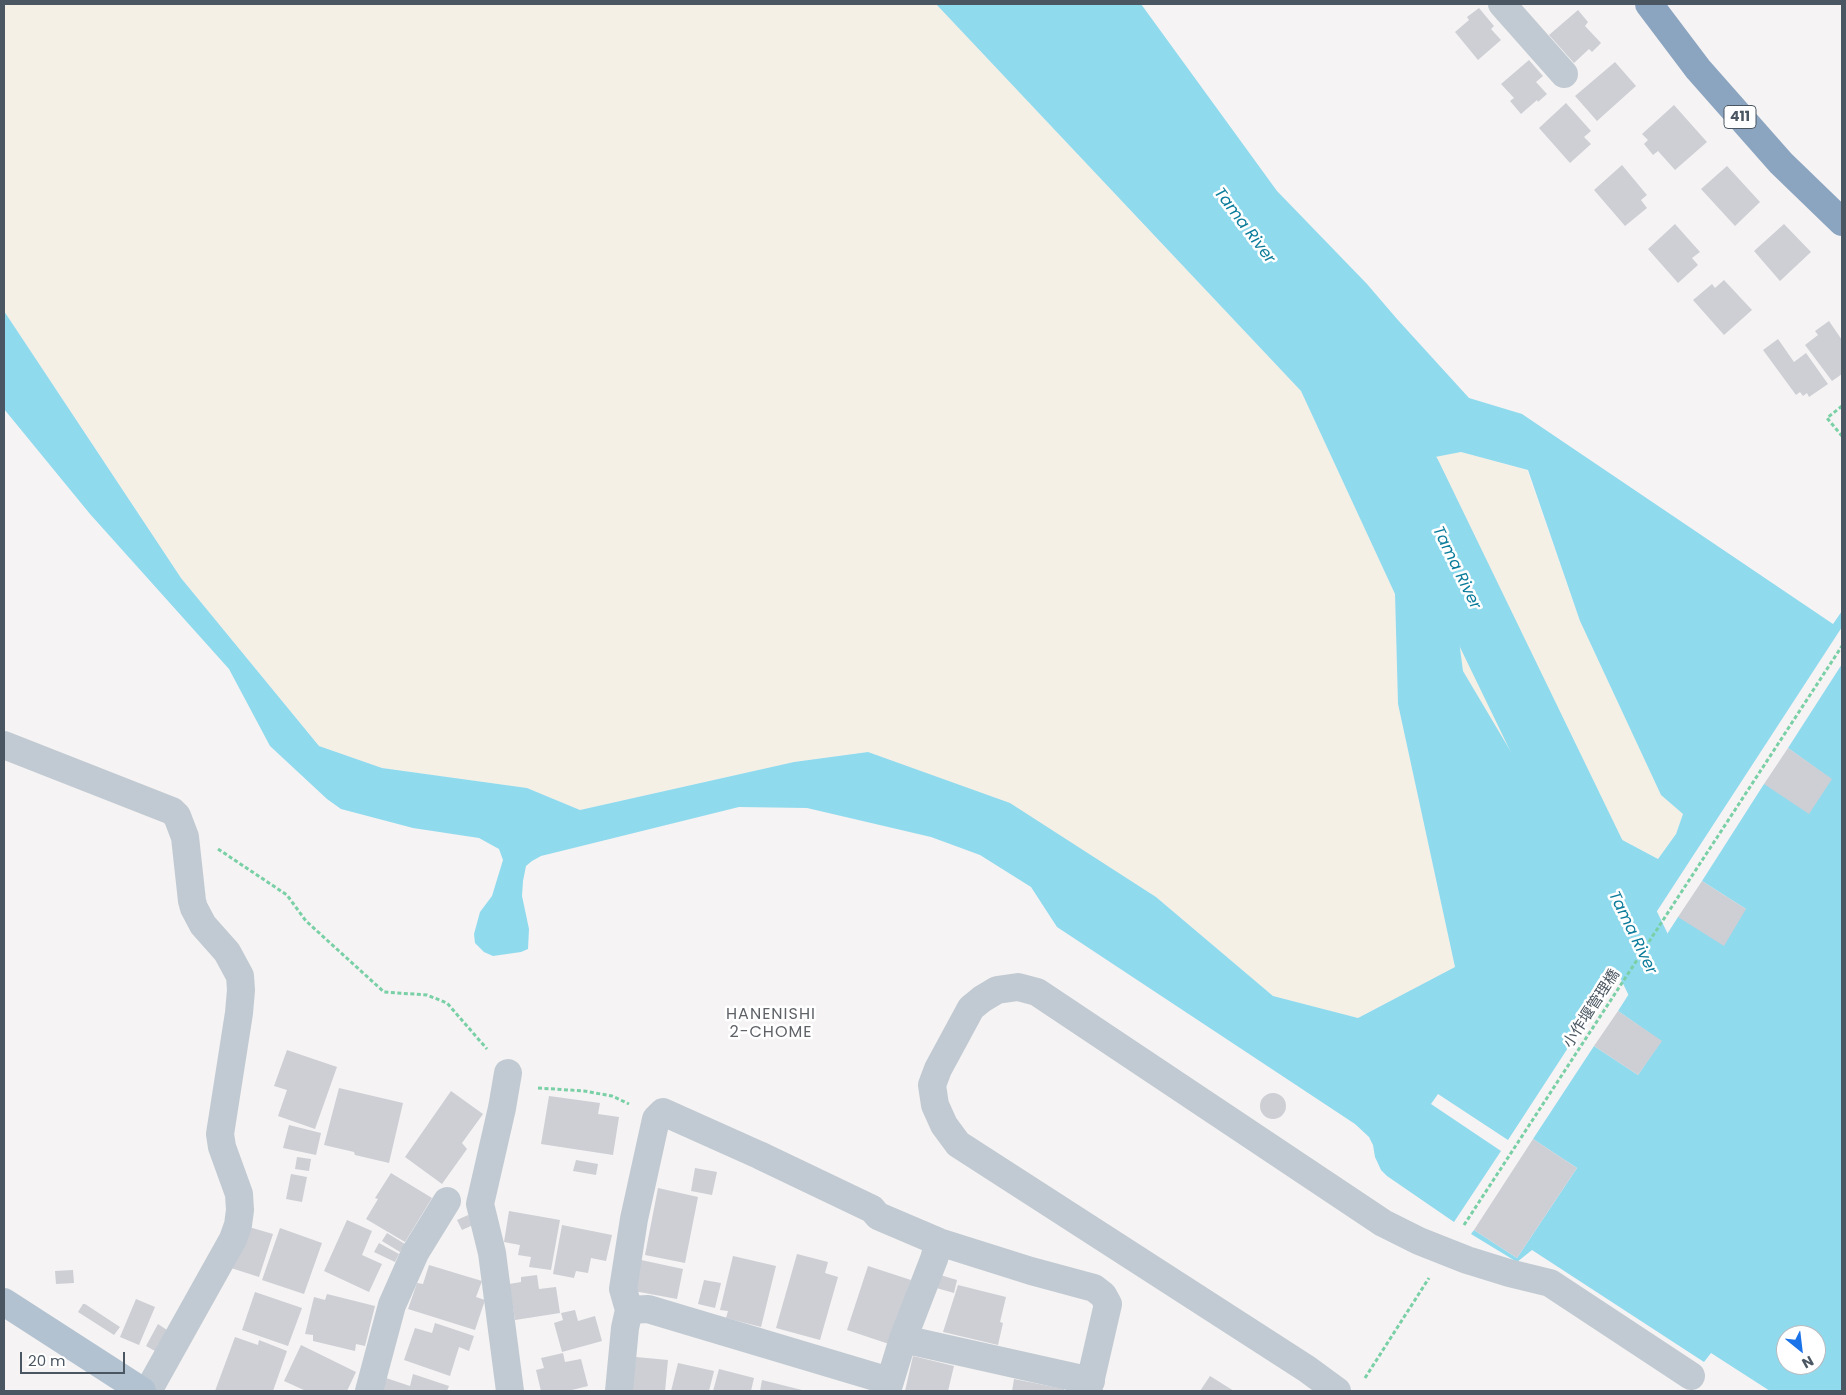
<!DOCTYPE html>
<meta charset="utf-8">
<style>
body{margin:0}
#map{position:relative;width:1846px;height:1395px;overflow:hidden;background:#f5f3f3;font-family:Poppins,sans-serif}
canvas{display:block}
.frame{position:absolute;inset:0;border:5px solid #4a5661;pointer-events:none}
.north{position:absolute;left:1776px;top:1325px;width:50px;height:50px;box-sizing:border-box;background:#fff;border:1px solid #b7bbc0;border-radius:50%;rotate:151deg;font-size:14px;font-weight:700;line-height:20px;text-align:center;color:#4a5661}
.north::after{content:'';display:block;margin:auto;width:18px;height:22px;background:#1a73e8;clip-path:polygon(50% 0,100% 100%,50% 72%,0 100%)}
.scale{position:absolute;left:20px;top:1352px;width:105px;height:22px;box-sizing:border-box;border:2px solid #4a5661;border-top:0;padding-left:6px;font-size:15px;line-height:18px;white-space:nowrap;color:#4a5661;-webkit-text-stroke:4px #fff;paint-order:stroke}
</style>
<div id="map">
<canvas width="1846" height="1395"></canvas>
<div class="frame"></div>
<div class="north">N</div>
<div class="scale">20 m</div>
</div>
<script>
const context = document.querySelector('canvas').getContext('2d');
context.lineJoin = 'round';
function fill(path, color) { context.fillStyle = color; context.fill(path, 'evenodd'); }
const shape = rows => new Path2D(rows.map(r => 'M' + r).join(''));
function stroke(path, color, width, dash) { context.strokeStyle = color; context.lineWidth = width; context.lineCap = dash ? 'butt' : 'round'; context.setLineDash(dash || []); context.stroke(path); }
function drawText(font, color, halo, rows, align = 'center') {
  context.font = font + ' Poppins,"Noto Sans JP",sans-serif'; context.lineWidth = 5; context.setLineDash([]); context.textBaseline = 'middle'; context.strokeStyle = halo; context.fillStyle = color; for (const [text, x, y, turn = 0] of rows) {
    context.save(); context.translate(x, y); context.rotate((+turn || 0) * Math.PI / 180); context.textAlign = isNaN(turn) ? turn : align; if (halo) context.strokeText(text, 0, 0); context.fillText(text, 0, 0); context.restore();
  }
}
const sand = shape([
 [4,4,936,4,1301,391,1395,594,1398,704,1455,967,1358,1018,1273,996,1156,897,1010,804,868,752,794,762,580,810,527,788,382,768,319,746,181,578,4,311],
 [1461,452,1527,470,1580,621,1661,795,1683,814,1676,834,1658,859,1536,794,1463,671,1435,456]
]);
const water = shape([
 [936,4,1141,4,1277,191,1367,284,1397,319,1469,398,1522,414,1833,624,1842,611,1842,627,1508,1140,1438,1094,1431,1104,1501,1151,1454,1222,1387,1176,1381,1170,1375,1157,1373,1145,1369,1137,1355,1124,1057,927,1031,887,980,855,931,837,807,808,739,807,541,856,532,861,526,866,523,881,522,896,529,929,528,949,521,952,493,956,484,952,475,943,474,934,480,912,492,896,503,860,499,849,479,838,413,828,341,809,327,799,270,746,229,669,90,514,4,409,4,311,181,578,319,746,382,768,527,788,580,810,794,762,868,752,1010,803,1156,897,1273,996,1358,1018,1455,967,1398,704,1395,594,1301,391],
 [1461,452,1528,470,1580,621,1661,795,1683,814,1676,834,1658,859,1536,794,1463,671,1435,457],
 [1842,664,1842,1391,1770,1391,1711,1353,1704,1362,1532,1250,1517,1262,1471,1234,1474,1230,1517,1258,1577,1168,1533,1139,1594,1046,1638,1075,1661,1041,1618,1011,1678,917,1746,909,1702,881,1764,784,1831,779,1788,748],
 [1786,1335,1816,1335,1816,1365,1786,1365]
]);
const river = shape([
 [1410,473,1662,993,1792,1082,1842,1102]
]);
const building = shape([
 [1479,8,1494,26,1491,29,1501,40,1478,60,1455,32,1469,20,1467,17],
 [1578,10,1588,22,1585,26,1601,43,1592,52,1589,49,1574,63,1549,35],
 [1529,60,1543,76,1536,82,1547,94,1538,102,1537,100,1521,114,1510,101,1514,98,1501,84],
 [1615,62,1636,86,1597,121,1575,96],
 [1566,103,1591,131,1584,137,1591,144,1570,163,1539,128],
 [1674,105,1707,142,1675,170,1658,151,1653,155,1644,144,1648,140,1642,134],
 [1622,165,1647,195,1641,200,1647,208,1625,226,1594,190],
 [1727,166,1760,202,1735,226,1701,189],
 [1675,224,1700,252,1692,258,1698,265,1678,283,1648,249],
 [1784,224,1811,252,1780,281,1754,251],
 [1724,280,1752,310,1724,335,1693,300,1712,284,1715,288],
 [1829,321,1842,340,1842,374,1832,381,1805,345,1818,335,1815,331],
 [1778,339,1794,362,1806,353,1828,384,1809,397,1807,393,1803,396,1800,392,1796,395,1763,350],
 [1788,748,1832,779,1809,814,1764,784],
 [1702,881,1746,909,1724,946,1678,917],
 [1618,1011,1662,1041,1638,1075,1594,1046],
 [287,1050,337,1067,315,1129,278,1116,287,1090,274,1086],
 [339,1088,403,1103,389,1163,355,1155,354,1152,324,1145],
 [451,1091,483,1114,462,1143,467,1149,442,1184,405,1157],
 '1260 1106a13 13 0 1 1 26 0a13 13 0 1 1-26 0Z',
 [549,1096,600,1103,598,1114,619,1117,613,1155,541,1144],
 [289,1125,321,1133,316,1155,283,1148],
 [1533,1139,1577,1168,1517,1258,1474,1230],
 [297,1157,311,1159,309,1171,295,1169],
 [576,1160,598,1164,596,1175,573,1171],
 [695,1168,717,1172,712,1195,691,1191],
 [391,1173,432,1198,405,1242,366,1219,378,1199,375,1198],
 [291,1174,307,1177,302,1202,286,1199],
 [658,1188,698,1197,685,1263,645,1255],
 [509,1211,560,1220,551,1270,529,1267,531,1257,518,1255,520,1245,504,1242],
 [468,1215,473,1225,462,1230,457,1220],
 [347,1220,372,1231,362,1255,382,1264,369,1292,324,1271],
 [562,1225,612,1235,606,1261,591,1258,588,1273,576,1271,574,1278,553,1274],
 [249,1227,273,1234,259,1277,231,1268],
 [280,1228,322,1243,304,1294,262,1280],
 [387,1233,405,1244,400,1252,382,1241],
 [379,1243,399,1254,395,1262,374,1252],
 [797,1254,828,1262,825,1273,838,1277,820,1340,776,1328],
 [733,1256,776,1266,761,1327,726,1318,728,1311,720,1310],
 [641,1260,683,1269,677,1299,634,1291],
 [429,1265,482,1281,476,1297,485,1300,475,1330,408,1309,417,1283,423,1284],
 [868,1266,911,1280,889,1344,847,1330],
 [73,1270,74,1283,56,1284,55,1271],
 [937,1274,957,1280,954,1293,933,1287],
 [537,1275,539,1289,556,1287,560,1313,515,1320,509,1284,521,1282,521,1277],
 [704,1280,721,1283,715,1308,698,1304],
 [958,1285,1006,1297,1000,1322,1003,1323,998,1345,943,1332],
 [255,1292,302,1308,288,1346,242,1330],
 [327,1294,375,1306,365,1346,356,1344,355,1351,313,1341,313,1335,305,1334,314,1297,325,1300],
 [136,1299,155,1307,139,1345,120,1337],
 [83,1304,85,1304,120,1327,114,1335,78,1312],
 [575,1310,578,1321,595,1316,602,1341,562,1352,554,1323,563,1320,561,1313],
 [435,1323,474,1336,469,1351,459,1347,450,1376,404,1360,415,1328,432,1333],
 [158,1324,167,1330,155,1351,146,1346],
 [235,1337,258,1345,259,1340,287,1351,273,1391,215,1391],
 [301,1345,356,1372,347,1391,306,1391,284,1381],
 [563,1353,565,1362,581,1359,588,1386,568,1391,541,1391,536,1370,544,1368,541,1358],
 [913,1356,954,1366,948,1391,905,1391],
 [636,1357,668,1360,665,1391,632,1391],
 [678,1363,714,1371,709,1391,671,1391],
 [719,1369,754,1378,751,1391,713,1391],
 [413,1374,449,1386,447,1391,382,1391,386,1378,410,1386],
 [1210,1376,1234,1391,1200,1391],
 [1014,1379,1064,1389,1064,1391,1012,1391],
 [762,1380,802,1390,801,1391,760,1391]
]);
const path = shape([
 [1842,406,1827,418,1842,436],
 [218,849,287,895,306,921,384,992,427,995,447,1003,487,1049],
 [538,1088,584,1091,612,1096,629,1104],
 [1464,1225,1842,646],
 [1365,1378,1429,1278]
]);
const minor = shape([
 [1502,4,1564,74],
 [4,745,172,811,177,816,185,837,192,901,194,908,203,925,227,952,240,976,241,990,239,1013,220,1134,222,1147,239,1194,240,1210,238,1225,233,1239,148,1391],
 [508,1073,502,1108,480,1204,492,1253,510,1391],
 [629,1310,648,1309,889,1381],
 [903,1339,1091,1381],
 [369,1391,392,1305,415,1253,447,1201],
 [619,1391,625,1328,629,1310,623,1289,634,1219,656,1119,663,1112,759,1155,872,1209,878,1216,939,1242,1031,1271,1094,1288,1103,1295,1108,1304,1088,1391],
 [887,1391,903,1339,934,1259,939,1242],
 [1337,1391,1307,1369,958,1144,944,1125,935,1105,932,1085,938,1069,971,1008,982,999,997,990,1018,987,1037,992,1383,1223,1419,1241,1467,1260,1509,1273,1550,1283,1691,1376]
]);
const major = shape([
 [4,1302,142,1391]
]);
const highway = shape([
 [1649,4,1698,69,1781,163,1842,222]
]);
const shields = [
 [1740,117,32]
];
const shieldNames = [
 ["411",1740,117]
];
const streetNames = [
 ["小作堰管理橋",1592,1009,-57]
];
const waterNames = [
 ["Tama River",1244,226,53],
 ["Tama River",1456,568,64],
 ["Tama River",1632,933,64]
];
const neighbourhoodNames = [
 ["HANENISHI",771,1015],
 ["2-CHOME",771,1033]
];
fill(sand, '#f5f0e5');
fill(water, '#90daee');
stroke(river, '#90daee', 62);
fill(building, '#cdcfd5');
stroke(path, '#7ad0a6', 3, [4, 2.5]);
stroke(minor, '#c1cad2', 28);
stroke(major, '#b3c2d1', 28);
stroke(highway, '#8ba5c1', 28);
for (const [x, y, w] of shields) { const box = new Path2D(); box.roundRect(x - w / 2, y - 11.5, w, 23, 4); context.fillStyle = '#fff'; context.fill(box); stroke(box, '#4a5661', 1); }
drawText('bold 14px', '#4a5661', null, shieldNames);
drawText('15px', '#4a5661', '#fff', streetNames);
drawText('italic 16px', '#0c7c9b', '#fff', waterNames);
context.letterSpacing = '1px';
drawText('16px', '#5f6368', '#fff', neighbourhoodNames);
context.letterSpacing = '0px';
</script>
